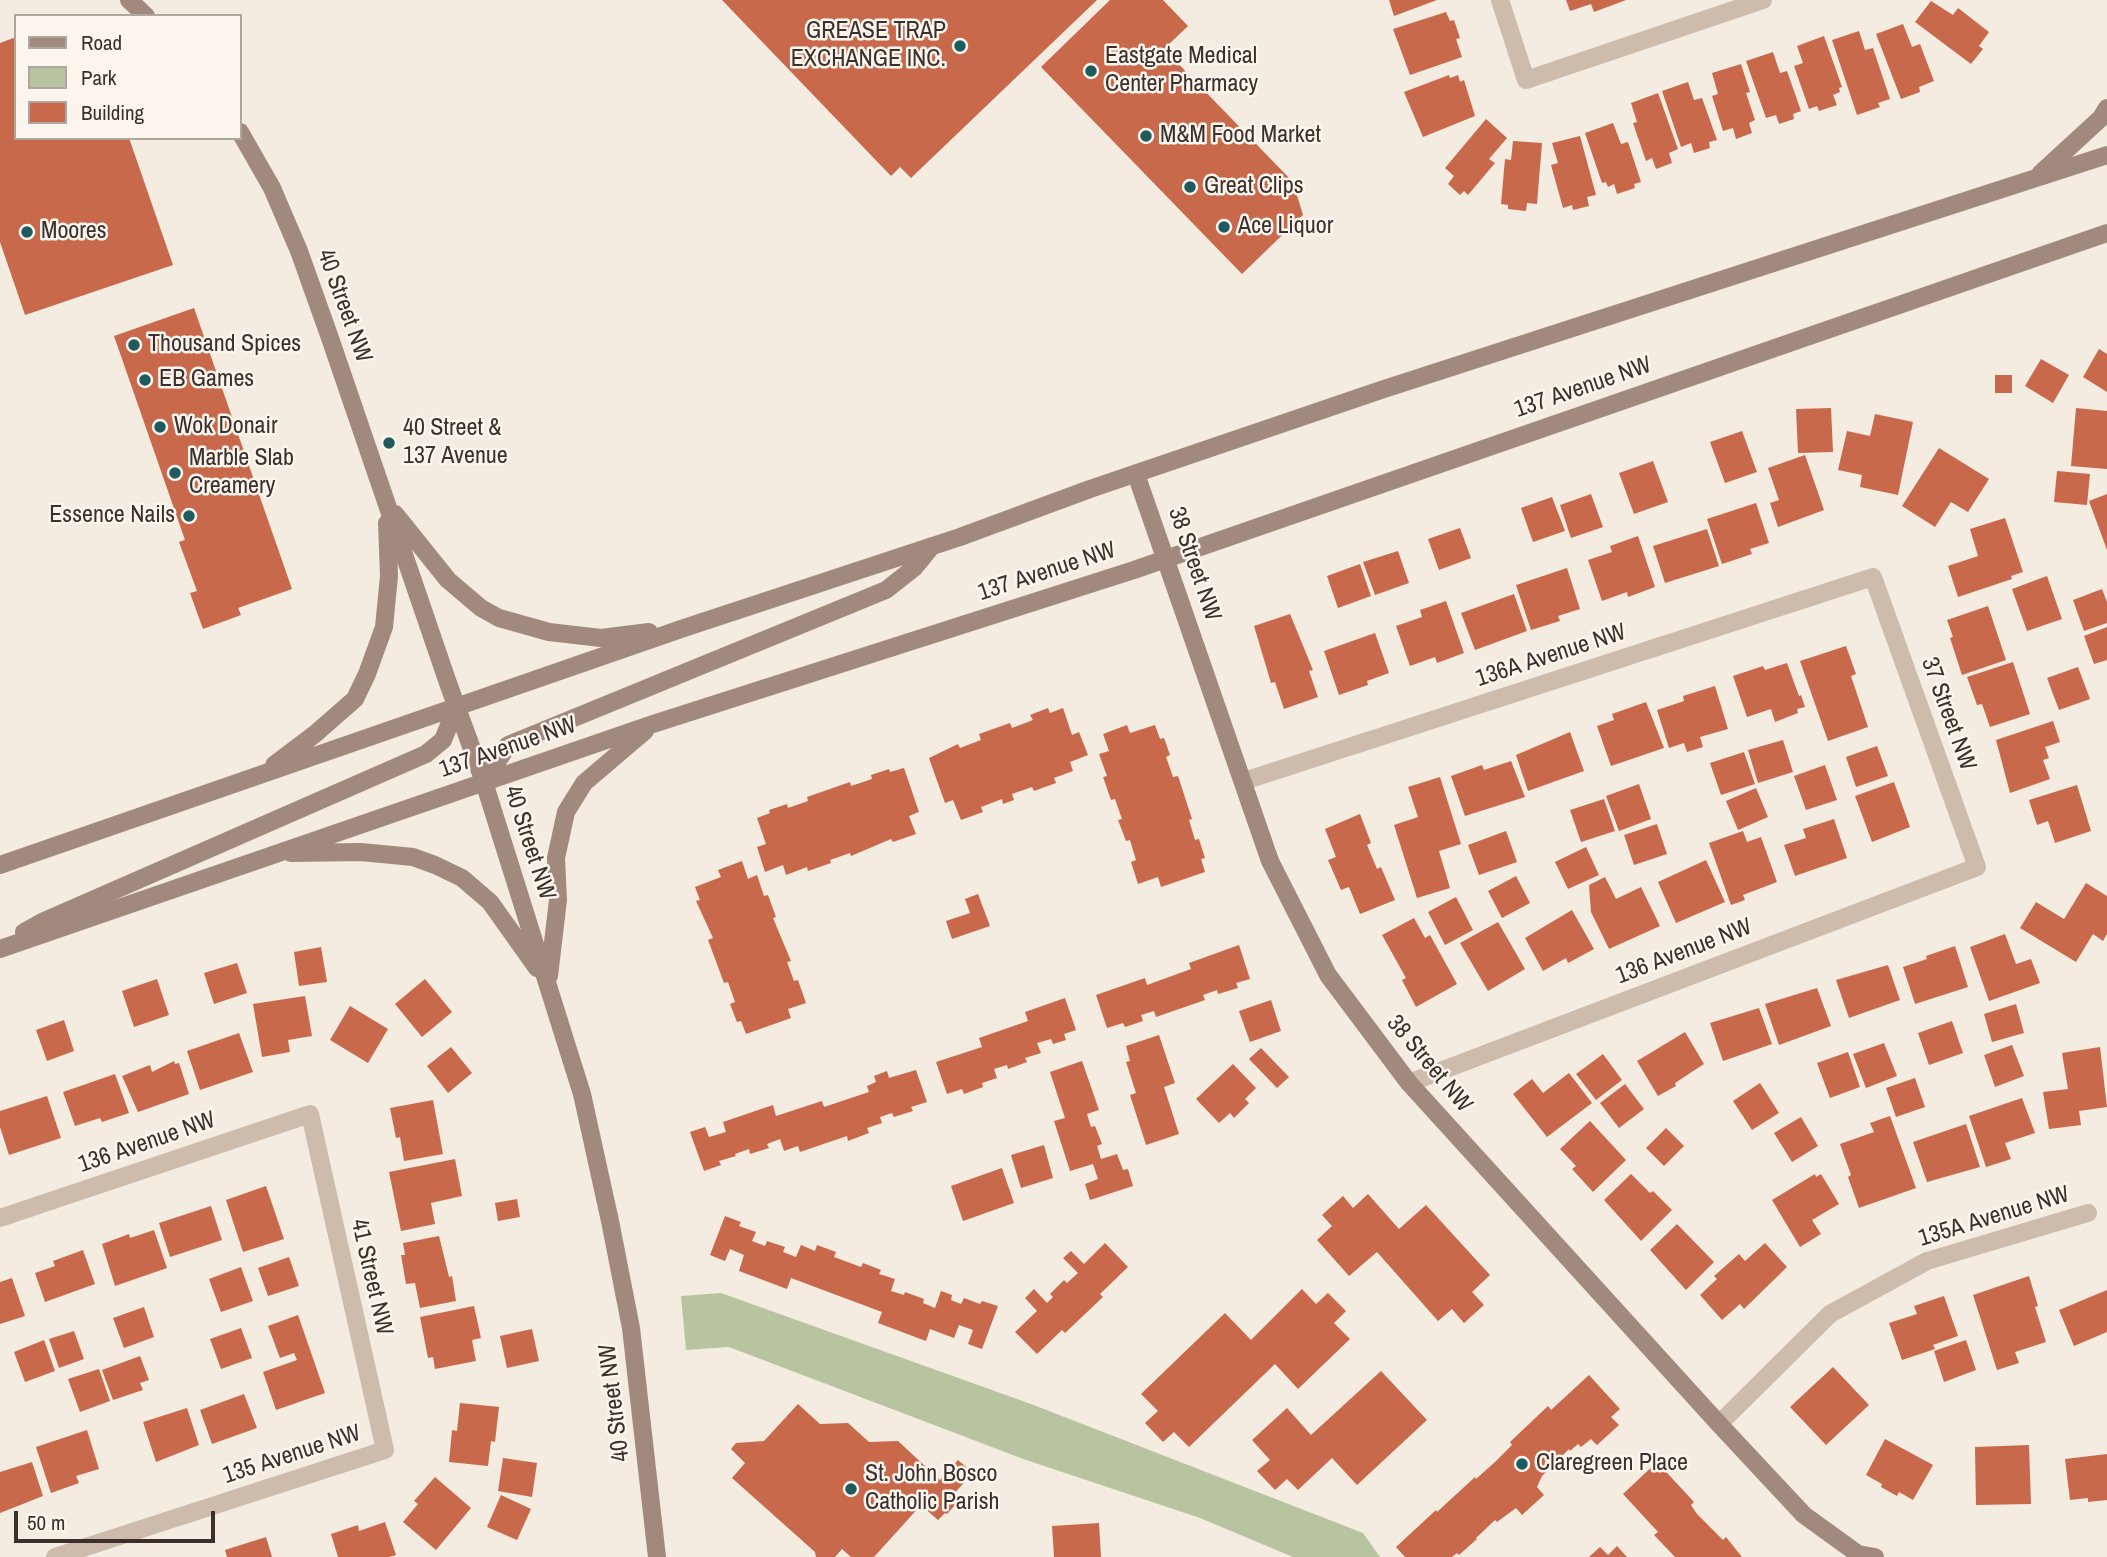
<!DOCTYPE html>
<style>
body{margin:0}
#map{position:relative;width:2107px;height:1557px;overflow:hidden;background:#f4ebe1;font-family:"Archivo Narrow",sans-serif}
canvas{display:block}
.legend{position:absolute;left:14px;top:14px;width:228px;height:126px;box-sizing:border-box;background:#fbf5ee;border:2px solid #aea6a0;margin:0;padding:9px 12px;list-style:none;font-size:21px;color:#3b302b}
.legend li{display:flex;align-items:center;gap:14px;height:35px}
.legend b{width:35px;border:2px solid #aea6a0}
.scale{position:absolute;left:14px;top:1511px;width:201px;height:32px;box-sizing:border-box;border:4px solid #3b302b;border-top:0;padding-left:9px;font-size:21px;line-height:24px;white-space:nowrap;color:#3b302b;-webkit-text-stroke:5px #fbf5ee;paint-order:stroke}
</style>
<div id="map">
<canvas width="2107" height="1557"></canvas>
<ul class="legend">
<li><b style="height:9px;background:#a18a7d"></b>Road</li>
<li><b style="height:19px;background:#b8c4a0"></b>Park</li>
<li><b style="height:19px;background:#c8694b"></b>Building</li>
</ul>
<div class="scale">50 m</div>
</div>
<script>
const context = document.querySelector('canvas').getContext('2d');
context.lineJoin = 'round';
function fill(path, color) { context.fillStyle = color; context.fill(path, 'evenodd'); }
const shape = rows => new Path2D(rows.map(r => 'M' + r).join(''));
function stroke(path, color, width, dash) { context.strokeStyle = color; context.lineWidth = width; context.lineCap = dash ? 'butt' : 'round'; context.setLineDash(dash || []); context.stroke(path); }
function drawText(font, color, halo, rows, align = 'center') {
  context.font = font + ' "Archivo Narrow",sans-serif'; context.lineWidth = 5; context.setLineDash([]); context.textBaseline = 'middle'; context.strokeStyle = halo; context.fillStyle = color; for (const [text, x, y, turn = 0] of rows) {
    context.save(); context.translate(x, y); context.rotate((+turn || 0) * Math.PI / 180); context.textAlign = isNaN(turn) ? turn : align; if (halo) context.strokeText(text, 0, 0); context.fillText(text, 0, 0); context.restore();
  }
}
const green = shape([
 [721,1293,1031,1404,1363,1533,1380,1557,1293,1557,1200,1518,1026,1460,729,1347,686,1350,681,1296]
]);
const building = shape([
 [722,0,1097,0,911,178,900,167,891,176],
 [1110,0,1163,0,1188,26,1164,49,1293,182,1303,215,1242,274,1041,67],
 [1389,0,1437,0,1394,16],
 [1566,0,1626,0,1594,12,1591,4,1570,11],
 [1931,1,1953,15,1958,8,1989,32,1979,46,1983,49,1971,64,1915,22],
 [1446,12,1450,21,1454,20,1460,38,1456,39,1462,57,1410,75,1393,29],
 [1903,24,1912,47,1920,44,1934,81,1919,87,1920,92,1901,99,1876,34],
 [1859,31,1865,50,1873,48,1890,99,1878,103,1880,107,1857,115,1832,40],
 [1824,36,1842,87,1839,88,1840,92,1833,95,1837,105,1819,111,1817,106,1809,109,1794,66,1803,63,1797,46],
 [16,37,16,138,129,138,173,265,25,315,0,242,0,43],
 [1773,52,1780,73,1787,71,1801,111,1793,114,1794,119,1779,124,1776,115,1766,118,1746,61],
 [1741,64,1750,92,1746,93,1755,120,1749,123,1752,133,1736,139,1733,128,1723,131,1712,96,1718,94,1712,73],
 [1449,75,1450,78,1458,75,1460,82,1464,80,1475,116,1423,137,1404,92],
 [1688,82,1694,100,1702,98,1717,140,1709,142,1710,148,1694,153,1691,143,1681,147,1662,91],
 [1658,93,1678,149,1669,153,1672,163,1656,169,1652,158,1646,161,1633,123,1637,122,1631,103],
 [1486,119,1507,138,1489,159,1495,163,1468,195,1464,191,1460,195,1448,184,1454,176,1445,168],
 [1613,123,1621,144,1628,142,1641,182,1634,184,1635,188,1617,194,1614,184,1608,187,1606,182,1602,183,1585,133],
 [1580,136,1596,195,1587,197,1589,206,1573,210,1572,205,1563,208,1551,165,1558,163,1552,143],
 [1513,141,1542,143,1537,204,1527,203,1526,211,1508,209,1508,205,1501,204,1505,159,1511,160],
 [194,308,292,589,238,608,241,615,203,629,190,593,197,591,179,542,185,540,114,336],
 [2099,349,2107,354,2107,392,2083,377],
 [2041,359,2069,375,2053,403,2025,386],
 [1995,375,2012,375,2012,393,1995,393],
 [1831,408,1833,452,1798,453,1796,409],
 [2076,408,2107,411,2107,469,2071,466],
 [1875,414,1913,422,1898,495,1860,487,1862,475,1838,470,1847,431,1870,436],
 [1742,431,1757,472,1725,483,1710,442],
 [1939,448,1989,479,1968,512,1951,502,1935,527,1902,506],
 [1805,455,1824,510,1778,527,1770,503,1779,500,1768,468],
 [1653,461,1668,502,1634,514,1619,473],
 [2057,471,2090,474,2087,505,2054,502],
 [1591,494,1603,527,1571,538,1560,505],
 [2107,494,2107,550,2089,501],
 [1552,497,1565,531,1533,542,1521,508],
 [1756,503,1769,543,1750,549,1752,554,1722,564,1707,519],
 [2005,518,2023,572,2011,576,2012,579,1958,597,1948,566,1978,556,1970,529],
 [1460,528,1471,558,1439,570,1428,539],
 [1707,529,1719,566,1665,583,1653,546],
 [1638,536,1655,587,1628,597,1627,592,1602,601,1588,560,1612,552,1610,546],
 [1398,551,1409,583,1375,595,1363,562],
 [1360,564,1371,596,1338,608,1327,576],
 [1567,568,1580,609,1558,616,1560,621,1531,630,1516,585],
 [2047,576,2062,619,2027,631,2012,589],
 [2102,589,2107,602,2107,623,2084,631,2073,600],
 [1514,594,1527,631,1475,650,1461,613],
 [1446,601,1464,653,1437,663,1435,657,1410,666,1396,626,1422,617,1420,610],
 [1988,606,2006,660,1962,675,1950,638,1953,637,1947,620],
 [1290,614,1313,670,1309,671,1318,697,1284,709,1275,682,1271,683,1254,626],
 [2107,627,2107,660,2094,664,2084,636],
 [1375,633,1389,673,1367,681,1368,685,1339,695,1324,651],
 [1846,646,1856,674,1851,676,1868,727,1828,741,1800,661],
 [2013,662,2030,714,1990,727,1982,704,1977,705,1967,677],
 [1787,663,1799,696,1801,695,1805,707,1797,709,1798,713,1775,722,1771,709,1747,717,1733,676,1763,666,1765,670],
 [2078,667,2090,699,2059,710,2047,678],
 [1715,686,1728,729,1700,737,1703,747,1687,752,1684,743,1669,748,1657,710,1684,701,1683,696],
 [1646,702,1664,748,1611,766,1597,726,1614,720,1612,714],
 [1048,708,1050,713,1063,708,1072,735,1079,732,1088,755,1070,762,1073,771,1054,778,1056,783,1034,791,1032,787,1012,794,1014,800,1003,804,1002,799,981,807,983,812,961,820,953,800,945,803,929,758,958,744,960,748,981,740,979,734,1010,723,1012,728,1033,720,1030,715],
 [2053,721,2060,742,2045,747,2049,758,2043,760,2050,779,2010,793,1996,740],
 [1127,725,1130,733,1155,725,1160,739,1164,738,1170,755,1166,757,1173,777,1178,776,1192,819,1189,820,1195,840,1199,839,1205,858,1201,859,1205,872,1161,887,1158,877,1138,884,1131,862,1136,860,1130,840,1126,841,1118,820,1122,819,1115,799,1111,800,1103,777,1107,776,1099,754,1109,751,1103,734],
 [1570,732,1584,771,1528,791,1516,755],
 [1783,740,1793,772,1758,783,1748,750],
 [1877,746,1888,776,1856,787,1846,757],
 [1744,752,1755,784,1721,795,1710,763],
 [1511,761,1525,797,1465,816,1451,776,1482,765,1484,770],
 [1825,765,1837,800,1806,810,1794,776],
 [904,768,919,812,909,816,916,834,893,842,891,839,851,856,850,853,830,860,831,863,808,871,807,867,786,875,783,865,765,872,757,847,766,844,757,818,770,813,769,810,787,804,788,808,808,801,807,797,850,782,851,786,872,779,871,775,889,769,890,772],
 [1440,777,1461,844,1439,851,1450,888,1417,898,1394,825,1418,817,1408,787],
 [1894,782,1910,827,1872,842,1855,796],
 [1639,784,1651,819,1619,831,1606,796],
 [2077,785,2091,831,2055,843,2048,821,2037,825,2029,800],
 [1756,788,1768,817,1738,830,1726,801],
 [1604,799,1615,831,1581,842,1570,810],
 [1360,814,1371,843,1367,845,1377,869,1381,867,1395,900,1360,914,1349,887,1341,890,1328,860,1336,857,1325,829],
 [1834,819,1847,858,1795,876,1784,845,1806,838,1803,829],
 [1657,824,1667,854,1634,865,1624,835],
 [1506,831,1517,862,1479,875,1468,845],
 [1743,831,1747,842,1761,837,1777,882,1743,895,1745,900,1731,905,1709,843],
 [1586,847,1599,875,1568,889,1555,862],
 [1706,860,1725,902,1676,923,1658,882],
 [742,861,748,879,757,875,764,896,768,895,776,917,773,918,791,961,787,962,794,981,798,980,806,1003,788,1009,791,1018,746,1034,741,1021,737,1022,730,1004,735,1002,728,982,724,983,708,940,713,938,696,901,700,900,695,887,721,877,718,870],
 [1516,876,1530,903,1502,918,1488,891],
 [1605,877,1616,899,1641,887,1660,926,1609,949,1591,912,1589,885],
 [2086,883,2107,896,2107,934,2103,941,2093,934,2076,962,2020,928,2036,902,2064,919],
 [978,894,990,926,952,939,946,921,970,913,965,899],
 [1456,897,1473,930,1445,945,1428,912],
 [1572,910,1594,949,1568,963,1566,958,1543,971,1525,938],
 [1414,918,1425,938,1430,935,1457,984,1416,1007,1402,980,1406,978,1382,935],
 [1498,922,1525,969,1488,991,1460,943],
 [2005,934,2016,964,2031,959,2040,983,1989,1001,1970,947],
 [1239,945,1250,979,1236,983,1238,988,1218,994,1217,990,1203,995,1205,1000,1156,1017,1154,1011,1141,1015,1143,1021,1125,1027,1123,1023,1107,1028,1096,995,1145,978,1147,985,1191,969,1189,963],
 [1955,946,1968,987,1915,1004,1903,967,1927,959,1926,956],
 [321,947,327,982,299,986,294,952],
 [237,963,247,993,214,1004,204,973],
 [1888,965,1900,1000,1849,1018,1836,980],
 [157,979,169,1015,134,1027,122,991],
 [425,979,452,1012,422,1037,395,1004],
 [1817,988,1831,1026,1779,1045,1765,1004],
 [305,996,312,1036,288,1040,290,1052,262,1057,253,1004],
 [1065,998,1076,1030,1064,1034,1066,1040,1053,1044,1051,1039,1037,1043,1041,1053,1025,1058,1027,1062,1008,1069,1007,1065,994,1069,997,1078,982,1083,983,1087,964,1094,962,1089,947,1094,936,1062,982,1047,979,1038,1028,1021,1025,1012],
 [1271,1000,1281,1031,1250,1042,1239,1011],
 [2016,1004,2024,1033,1992,1042,1984,1014],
 [350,1006,388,1029,368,1063,330,1040],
 [1759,1008,1772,1044,1723,1061,1710,1023],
 [64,1020,74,1051,47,1061,36,1030],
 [1952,1021,1963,1053,1929,1065,1918,1033],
 [1685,1032,1704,1064,1675,1083,1676,1086,1658,1096,1637,1061],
 [239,1033,253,1072,200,1090,187,1051],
 [1159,1035,1175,1083,1164,1087,1179,1134,1146,1145,1130,1095,1136,1093,1126,1062,1130,1061,1126,1046],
 [1884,1043,1897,1076,1866,1088,1853,1054],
 [2012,1045,2024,1076,1995,1087,1984,1055],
 [451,1047,472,1073,448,1093,427,1066],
 [2100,1047,2107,1107,2079,1111,2081,1125,2049,1129,2043,1092,2068,1089,2062,1053],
 [1261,1048,1289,1077,1277,1088,1249,1059],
 [1848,1052,1860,1087,1830,1098,1817,1063],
 [1603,1054,1622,1080,1596,1100,1576,1074],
 [174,1061,175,1064,179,1063,189,1094,138,1112,122,1076,150,1065,152,1072],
 [1082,1061,1099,1110,1087,1114,1091,1127,1095,1126,1102,1144,1097,1146,1101,1159,1117,1154,1123,1170,1128,1169,1133,1186,1090,1200,1085,1184,1098,1179,1093,1164,1070,1171,1054,1121,1065,1118,1050,1072],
 [1233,1064,1256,1088,1245,1099,1249,1103,1234,1118,1230,1113,1219,1123,1196,1099],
 [916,1070,927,1102,911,1107,913,1111,894,1117,892,1113,880,1117,882,1123,867,1128,869,1133,848,1141,847,1136,800,1152,798,1146,784,1151,780,1139,767,1144,769,1148,750,1154,749,1149,735,1154,736,1156,719,1161,721,1165,704,1171,690,1132,705,1127,709,1137,726,1132,723,1122,773,1105,776,1116,822,1101,824,1107,869,1092,867,1086,876,1082,874,1076,887,1071,889,1078],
 [1569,1073,1592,1103,1547,1137,1513,1094,1532,1079,1543,1093],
 [115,1074,129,1113,102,1122,100,1118,75,1126,63,1092],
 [1915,1078,1925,1107,1896,1117,1886,1088],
 [1760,1083,1779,1113,1752,1130,1733,1101],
 [1625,1084,1644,1109,1619,1128,1600,1103],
 [47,1096,61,1138,9,1155,0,1127,0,1111],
 [2022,1098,2035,1133,2005,1143,2011,1159,1986,1167,1969,1116],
 [433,1100,443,1154,404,1161,400,1137,396,1138,390,1108],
 [1890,1116,1916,1188,1859,1208,1848,1177,1851,1175,1840,1144,1874,1132,1870,1123],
 [1801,1117,1818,1146,1792,1162,1774,1133],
 [1590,1121,1626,1160,1593,1192,1572,1169,1576,1166,1560,1149],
 [1966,1124,1980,1167,1927,1182,1913,1142],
 [1666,1128,1684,1146,1664,1166,1646,1148],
 [1044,1145,1053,1178,1021,1188,1011,1155],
 [455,1159,462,1196,431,1203,435,1224,401,1231,389,1172],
 [1002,1168,1014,1203,963,1221,951,1186],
 [1631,1174,1650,1193,1653,1191,1672,1210,1641,1241,1604,1200],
 [1815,1174,1816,1177,1821,1174,1839,1204,1812,1220,1821,1234,1800,1247,1772,1200],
 [266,1186,284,1239,243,1252,226,1200],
 [1368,1194,1399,1229,1426,1205,1490,1275,1472,1292,1484,1305,1464,1323,1452,1309,1438,1321,1377,1252,1349,1276,1317,1240,1332,1226,1322,1215,1343,1196,1353,1208],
 [517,1199,520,1217,498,1221,495,1203],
 [211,1206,222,1240,170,1257,159,1223],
 [725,1216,741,1222,739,1226,756,1232,752,1241,765,1246,767,1241,785,1247,783,1252,796,1257,801,1245,815,1251,817,1245,836,1252,834,1257,861,1267,863,1263,881,1270,879,1274,895,1279,891,1291,904,1295,905,1292,924,1299,923,1303,935,1308,941,1291,952,1295,951,1300,961,1304,964,1298,980,1304,982,1301,998,1306,982,1349,968,1344,973,1330,959,1325,954,1338,930,1329,926,1341,878,1323,882,1312,791,1278,787,1289,739,1271,744,1255,730,1249,725,1261,710,1255],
 [1677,1224,1714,1262,1686,1290,1650,1250],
 [154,1230,167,1268,115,1286,102,1244,129,1234,130,1238],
 [439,1236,449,1277,452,1276,456,1301,420,1308,415,1283,406,1284,401,1255,405,1255,403,1243],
 [1105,1243,1128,1267,1100,1294,1103,1297,1065,1333,1062,1330,1037,1354,1015,1332,1037,1311,1025,1298,1034,1289,1047,1303,1053,1297,1050,1294,1064,1280,1067,1283,1078,1273,1063,1258,1071,1251,1084,1264],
 [1765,1243,1787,1267,1744,1309,1740,1304,1722,1320,1700,1295,1717,1279,1714,1276,1739,1254,1745,1261],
 [83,1250,95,1284,45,1302,35,1273,55,1266,53,1261],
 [289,1257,299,1286,268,1296,258,1268],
 [241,1267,253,1301,221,1312,209,1279],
 [2029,1276,2038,1306,2035,1307,2046,1342,2015,1352,2019,1363,1997,1370,1973,1295],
 [12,1278,25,1316,0,1324,0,1282],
 [1302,1289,1316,1304,1328,1293,1346,1311,1334,1323,1350,1339,1298,1389,1275,1364,1189,1447,1174,1432,1163,1442,1145,1423,1158,1411,1141,1394,1225,1313,1251,1340],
 [2107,1290,2107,1332,2074,1346,2059,1310],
 [1944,1296,1958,1336,1933,1345,1935,1349,1902,1360,1889,1323,1917,1314,1914,1306],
 [474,1306,481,1338,472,1340,476,1361,435,1369,433,1357,428,1358,420,1317],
 [144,1307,154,1337,124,1348,113,1318],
 [298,1315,325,1393,276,1410,263,1372,297,1360,294,1353,280,1358,268,1326],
 [241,1328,252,1358,221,1369,210,1339],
 [532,1329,539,1361,507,1368,500,1336],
 [74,1331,84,1359,59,1368,49,1339],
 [44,1340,55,1371,25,1382,14,1352],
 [1966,1340,1976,1370,1944,1382,1934,1351],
 [140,1356,149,1380,140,1383,143,1390,113,1400,102,1370],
 [1833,1367,1869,1405,1826,1445,1790,1407],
 [99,1369,110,1401,80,1412,68,1379],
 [1381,1371,1427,1420,1357,1485,1332,1458,1298,1490,1287,1479,1275,1490,1257,1471,1270,1460,1252,1440,1287,1408,1311,1435],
 [1589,1375,1620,1409,1611,1417,1619,1425,1597,1445,1591,1439,1581,1447,1578,1444,1570,1451,1569,1449,1542,1476,1537,1487,1544,1495,1522,1515,1516,1508,1497,1522,1495,1520,1476,1538,1477,1539,1459,1555,1457,1553,1452,1557,1405,1557,1396,1547,1436,1510,1437,1512,1475,1477,1476,1479,1495,1462,1512,1445,1510,1442,1548,1406,1551,1410],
 [244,1394,257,1428,212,1444,200,1410],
 [460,1403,499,1407,495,1442,491,1441,488,1466,449,1462,452,1430,457,1431],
 [798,1404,820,1424,848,1423,869,1442,898,1441,940,1480,958,1460,973,1473,950,1498,956,1504,947,1514,945,1513,938,1520,921,1505,874,1557,851,1557,842,1549,835,1557,816,1557,815,1552,732,1478,745,1463,731,1449,736,1443,764,1441],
 [187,1408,199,1445,156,1462,143,1422],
 [87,1430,99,1469,76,1476,79,1483,51,1493,36,1447],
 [1885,1439,1933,1465,1913,1500,1899,1492,1897,1496,1881,1487,1882,1484,1866,1475],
 [2029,1445,2031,1504,1976,1505,1975,1447],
 [2107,1454,2107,1500,2088,1502,2088,1498,2070,1500,2065,1459],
 [503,1458,537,1463,532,1497,498,1491],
 [32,1462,43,1496,0,1513,0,1472],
 [1657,1462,1694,1502,1691,1505,1697,1514,1723,1540,1726,1537,1742,1557,1675,1557,1654,1535,1658,1532,1623,1494],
 [435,1477,471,1508,436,1550,403,1522,418,1504,414,1501],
 [501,1495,531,1509,517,1540,487,1527],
 [385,1522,396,1555,389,1557,338,1557,331,1534,358,1525,359,1531],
 [1099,1523,1101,1557,1054,1557,1052,1526],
 [266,1537,272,1557,227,1557,225,1550],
 [1617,1546,1627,1557,1589,1557,1600,1547,1608,1555]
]);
const street = shape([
 [1500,0,1526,80,1763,0],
 [1244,781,1873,577,1977,867,1409,1083],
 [0,1218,310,1114,385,1450,55,1557],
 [1719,1424,1830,1314,1927,1261,2088,1213]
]);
const secondary = shape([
 [129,0,146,16],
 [240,132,272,188,299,251,330,338,448,683,484,782,582,1094,610,1221,631,1328,657,1557],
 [2040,174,2101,118,2107,108],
 [1136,474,1270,861,1328,975,1409,1083,1719,1424,1804,1515,1858,1554,1875,1557],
 [395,514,448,580,481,608,499,618,549,632,601,638,649,632],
 [274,765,315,734,355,699,367,674,384,627,389,576,387,523],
 [484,782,508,745,886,590,914,568,932,546],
 [291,853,361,852,413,857,435,865,462,878,490,902,537,968],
 [0,865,684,628,960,537,1090,489,1381,390,2107,155],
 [24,932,42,922,426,754,443,740,456,708],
 [0,949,653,724,1134,570,2107,233],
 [549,976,558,900,556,858,566,812,584,783,645,731]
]);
const markers = [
 [960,46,7,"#1f5a5e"],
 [1091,71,7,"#1f5a5e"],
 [1146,136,7,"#1f5a5e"],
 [1190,187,7,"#1f5a5e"],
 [1224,227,7,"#1f5a5e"],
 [27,232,7,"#1f5a5e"],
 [134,345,7,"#1f5a5e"],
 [145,380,7,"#1f5a5e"],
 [160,427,7,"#1f5a5e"],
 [389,443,7,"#1f5a5e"],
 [175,473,7,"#1f5a5e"],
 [189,516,7,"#1f5a5e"],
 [1522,1464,7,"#1f5a5e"],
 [851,1489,7,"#1f5a5e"]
];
const poiNames = [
 ["GREASE TRAP",946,32,"right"],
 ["EXCHANGE INC.",946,60,"right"],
 ["Eastgate Medical",1105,57],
 ["Center Pharmacy",1105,85],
 ["M&M Food Market",1160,136],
 ["Great Clips",1204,187],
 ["Ace Liquor",1238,227],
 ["Moores",41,232],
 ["Thousand Spices",148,345],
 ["EB Games",159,380],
 ["Wok Donair",174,427],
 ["40 Street &",403,429],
 ["137 Avenue",403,457],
 ["Marble Slab",189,459],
 ["Creamery",189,487],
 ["Essence Nails",175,516,"right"],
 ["Claregreen Place",1536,1464],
 ["St. John Bosco",865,1475],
 ["Catholic Parish",865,1503]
];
const streetNames = [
 ["40 Street NW",344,306,70],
 ["137 Avenue NW",1583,388,-19],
 ["38 Street NW",1194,564,71],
 ["137 Avenue NW",1047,572,-18],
 ["136A Avenue NW",1551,656,-18],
 ["37 Street NW",1948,714,70],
 ["137 Avenue NW",508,748,-19],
 ["40 Street NW",529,843,72],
 ["136 Avenue NW",1684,952,-21],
 ["38 Street NW",1429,1064,50],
 ["136 Avenue NW",147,1143,-19],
 ["135A Avenue NW",1994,1217,-17],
 ["41 Street NW",371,1277,77],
 ["40 Street NW",615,1403,-97],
 ["135 Avenue NW",292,1455,-18]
];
fill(green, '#b8c4a0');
fill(building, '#c8694b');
stroke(street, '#cdbbac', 18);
stroke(secondary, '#a18a7d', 18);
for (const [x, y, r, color] of markers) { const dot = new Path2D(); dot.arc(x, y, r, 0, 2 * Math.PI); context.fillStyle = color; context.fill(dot); stroke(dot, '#fbf5ee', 2.5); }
drawText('24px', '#3b302b', '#fbf5ee', poiNames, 'left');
drawText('24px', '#3b302b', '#fbf5ee', streetNames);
</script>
